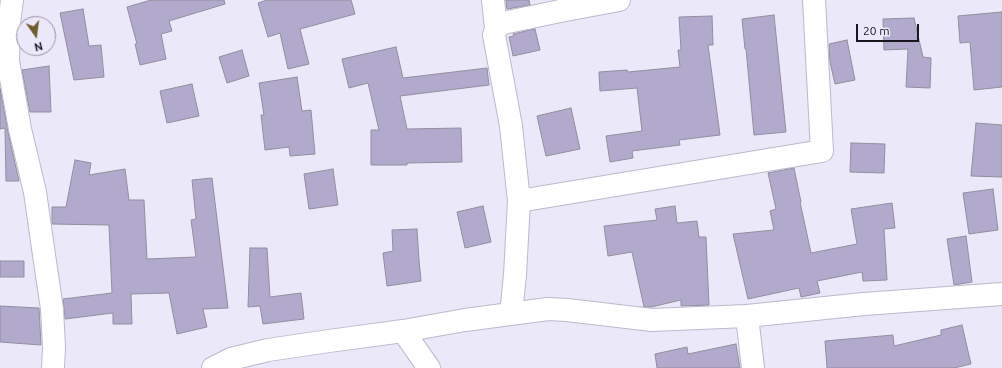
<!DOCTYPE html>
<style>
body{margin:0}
#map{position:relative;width:1002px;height:368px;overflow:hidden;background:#ebe8fa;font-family:Ubuntu,sans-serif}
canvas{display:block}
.north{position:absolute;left:16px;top:16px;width:40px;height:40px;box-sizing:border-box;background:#ebe8fa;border:1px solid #9794a2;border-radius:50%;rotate:166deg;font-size:11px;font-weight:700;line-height:16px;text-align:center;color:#18171d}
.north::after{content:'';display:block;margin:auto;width:14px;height:18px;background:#715c2b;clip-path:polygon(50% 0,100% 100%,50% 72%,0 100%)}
.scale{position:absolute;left:856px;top:24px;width:63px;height:18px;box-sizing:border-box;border:2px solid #18171d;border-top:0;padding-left:5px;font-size:12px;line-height:14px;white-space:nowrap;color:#18171d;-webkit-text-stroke:3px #ebe8fa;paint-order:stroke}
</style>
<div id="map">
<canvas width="1002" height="368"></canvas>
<div class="north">N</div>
<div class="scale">20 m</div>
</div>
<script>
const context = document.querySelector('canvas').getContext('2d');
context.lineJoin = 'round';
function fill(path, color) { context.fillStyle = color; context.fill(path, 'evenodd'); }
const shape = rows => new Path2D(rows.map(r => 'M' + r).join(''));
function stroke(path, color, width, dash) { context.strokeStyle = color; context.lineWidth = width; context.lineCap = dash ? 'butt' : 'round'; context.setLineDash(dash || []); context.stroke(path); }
const building = shape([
 [151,0,224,0,225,4,169,21,172,31,161,34,166,59,140,65,135,44,137,44,127,7,151,0],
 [267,0,351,0,355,14,300,29,309,64,288,69,280,33,268,37,258,3,267,0],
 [506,0,529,0,530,5,507,9,506,0],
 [83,9,89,46,101,45,104,77,74,80,60,13,83,9],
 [1002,12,1002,87,974,90,970,42,960,43,958,16,1002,12],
 [774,15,786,132,754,135,746,49,745,49,742,19,774,15],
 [712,16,713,45,708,45,720,135,679,140,680,145,632,151,633,158,610,162,606,136,642,131,637,88,600,91,599,72,627,70,628,72,680,67,678,50,681,50,679,17,712,16],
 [914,18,923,57,931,58,930,88,906,87,908,49,884,50,883,19,914,18],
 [535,29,540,50,513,56,509,37,514,36,513,34,535,29],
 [847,40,855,80,835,84,830,62,829,44,847,40],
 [396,47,403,78,487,68,489,85,400,96,407,129,461,128,462,162,407,163,407,165,371,165,371,130,379,130,368,83,349,88,342,59,396,47],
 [242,50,249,76,227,83,219,57,242,50],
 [49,66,51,112,30,112,22,70,49,66],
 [297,77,302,111,311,110,315,154,290,156,289,147,265,150,261,115,264,115,259,83,297,77],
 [192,84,199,116,167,123,160,91,192,84],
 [0,88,8,132,19,181,6,181,5,128,0,129,0,88],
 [571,108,580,149,546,156,537,116,571,108],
 [976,123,1002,125,1002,177,971,176,976,123],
 [851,143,885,144,884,173,850,172,851,143],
 [75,160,91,163,89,175,125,169,129,200,144,200,147,259,196,257,191,220,196,219,192,180,212,178,228,308,203,309,207,327,177,334,169,293,131,294,132,324,113,324,113,313,65,319,63,299,112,293,109,225,52,224,52,207,66,207,75,160],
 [794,168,801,202,800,202,811,253,857,244,851,209,892,203,895,228,884,229,887,280,863,281,862,272,817,281,820,293,801,297,799,288,748,299,733,234,774,230,770,211,776,209,768,173,794,168],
 [333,169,338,205,309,209,304,174,333,169],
 [993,189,998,230,969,234,963,193,993,189],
 [483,206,491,242,465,248,457,212,483,206],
 [675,206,677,223,697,221,699,237,706,237,709,305,681,306,681,300,651,307,644,307,632,252,608,256,604,226,657,220,655,209,675,206],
 [417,229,419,260,421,281,387,286,383,253,393,251,392,230,417,229],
 [966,236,972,282,954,285,947,239,966,236],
 [250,248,267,248,270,297,301,293,304,319,263,324,260,306,248,307,250,248],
 [0,261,24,261,24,277,0,277,0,261],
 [0,306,39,308,41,345,0,342,0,306],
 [962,325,971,364,954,368,827,368,825,341,893,335,894,346,941,335,941,330,962,325],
 [736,344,740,368,657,368,655,354,687,347,688,354,736,344]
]);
const minor = shape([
 [12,0,9,23,8,61,20,129,35,192,44,255,52,309,54,347,53,368],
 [493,0,496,28],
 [519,201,822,151,814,0],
 [511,314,515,275,519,201,511,126,494,35,496,28,503,23,560,11,619,0],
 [747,316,753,368],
 [403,331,429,368],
 [213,368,231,359,268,350,329,341,403,331,465,320,548,309,567,310,652,320,747,316,864,304,1002,294]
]);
fill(building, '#b1aacc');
stroke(building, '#918e9e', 1);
stroke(minor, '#bcb9ca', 24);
stroke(minor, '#fff', 22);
</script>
